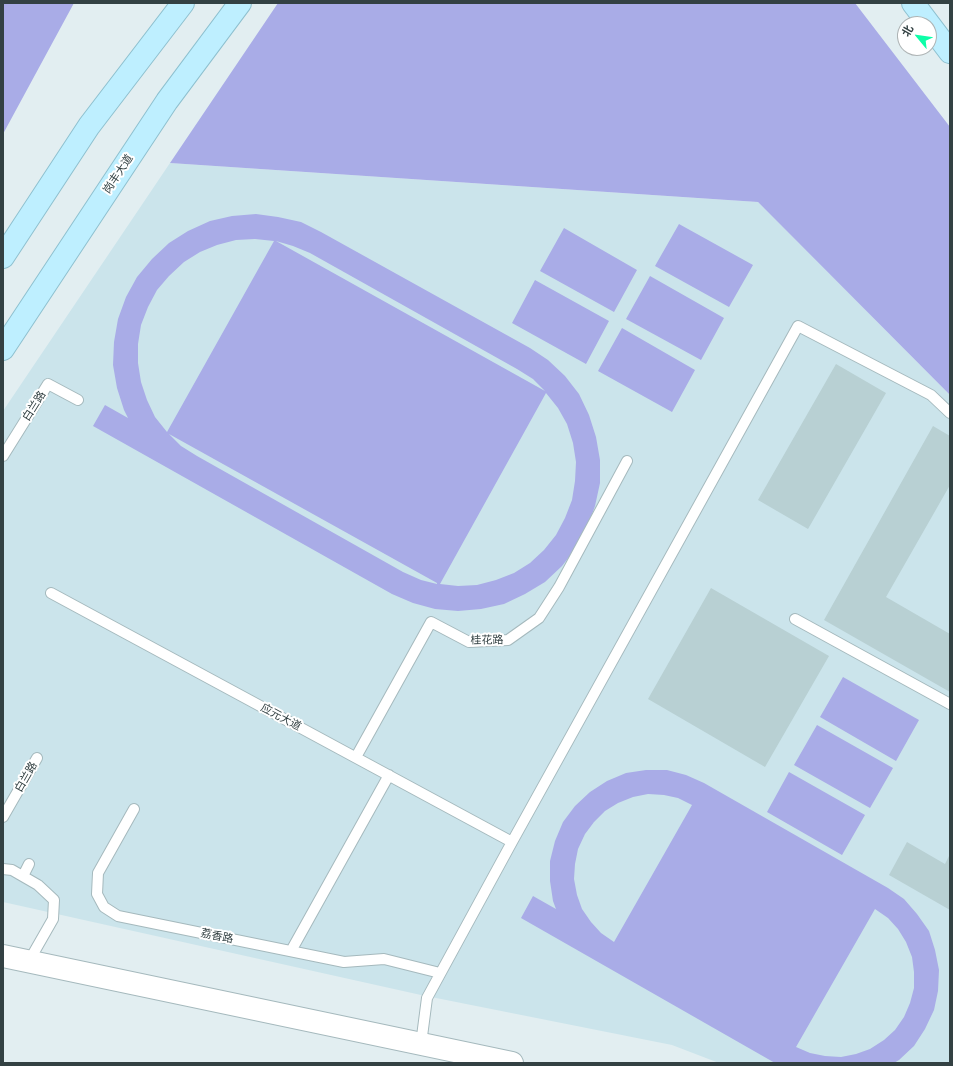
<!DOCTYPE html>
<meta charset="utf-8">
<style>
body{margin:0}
#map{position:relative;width:953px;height:1066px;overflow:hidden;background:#e2eef1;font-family:Lato,"Noto Sans SC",sans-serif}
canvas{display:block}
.frame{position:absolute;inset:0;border:4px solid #334143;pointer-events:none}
.north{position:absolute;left:897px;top:16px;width:40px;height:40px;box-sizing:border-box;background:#fff;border:1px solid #adb3b4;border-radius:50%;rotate:299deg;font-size:11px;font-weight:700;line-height:16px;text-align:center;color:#334143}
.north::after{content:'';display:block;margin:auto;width:14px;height:18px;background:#0cfea8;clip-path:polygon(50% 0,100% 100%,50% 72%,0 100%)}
</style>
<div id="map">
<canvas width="953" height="1066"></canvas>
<div class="frame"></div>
<div class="north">北</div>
</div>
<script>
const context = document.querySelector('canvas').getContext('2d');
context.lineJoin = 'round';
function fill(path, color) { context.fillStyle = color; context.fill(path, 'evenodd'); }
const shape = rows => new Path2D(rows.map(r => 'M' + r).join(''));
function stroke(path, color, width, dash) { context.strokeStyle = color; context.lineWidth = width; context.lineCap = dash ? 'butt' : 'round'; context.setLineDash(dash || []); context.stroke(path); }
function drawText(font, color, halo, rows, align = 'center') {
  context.font = font + ' Lato,"Noto Sans SC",sans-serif'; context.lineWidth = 4; context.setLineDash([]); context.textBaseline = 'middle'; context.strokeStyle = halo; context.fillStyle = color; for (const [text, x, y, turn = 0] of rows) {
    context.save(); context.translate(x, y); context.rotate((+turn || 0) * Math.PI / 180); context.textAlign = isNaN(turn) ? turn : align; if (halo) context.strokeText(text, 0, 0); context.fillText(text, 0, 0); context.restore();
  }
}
const education = shape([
 [170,163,758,202,950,395,950,1063,719,1063,672,1045,421,995,3,902,3,411]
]);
const green = shape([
 [3,3,74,3,3,134],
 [278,3,855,3,950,127,950,395,758,202,170,163],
 [256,214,278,217,301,222,321,232,530,348,548,360,565,376,579,394,589,415,596,437,600,460,600,483,595,506,587,528,576,548,562,566,545,582,525,594,504,604,481,609,458,611,435,609,413,603,392,594,93,426,105,405,128,418,124,410,117,388,113,365,114,342,118,319,126,297,137,277,152,259,169,243,188,231,210,221,232,216],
 [255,239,274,241,167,432,155,417,147,400,141,382,138,363,138,344,141,325,148,307,157,290,169,276,184,262,200,252,217,245,236,240],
 [276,241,293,246,310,253,517,369,533,379,545,391],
 [546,393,558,408,567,424,573,443,576,462,575,481,572,500,565,518,556,535,544,550,530,563,514,573,496,580,477,585,458,586,440,584],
 [169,434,437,583,437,584,421,580,403,572,197,456,181,446],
 [679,224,753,265,729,307,655,266],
 [564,228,637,270,614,312,540,271],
 [650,276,724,318,701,360,626,319],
 [535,280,609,321,586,364,512,323],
 [622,328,695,370,672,412,598,371],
 [843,677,919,720,896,761,820,717],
 [817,725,893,768,870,808,794,765],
 [646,770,667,770,686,775,704,783,888,888,904,899,917,914,929,931,935,950,939,970,938,991,934,1010,925,1029,914,1046,899,1060,894,1063,775,1063,521,918,533,896,556,909,553,901,550,881,550,861,555,841,563,822,575,806,590,792,607,781,626,773],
 [648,794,664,795,678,798,692,805,614,942,601,933,591,922,582,909,577,895,574,879,575,864,578,849,585,834,594,822,605,811,618,803,633,797],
 [875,909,888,918,898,929,906,942,912,957,914,972,914,988,910,1003,904,1017,895,1030,884,1040,870,1049,856,1054,841,1057,825,1056,810,1053,796,1047],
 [789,772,865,815,842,855,767,812]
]);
const building = shape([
 [836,364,886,393,808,529,758,500],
 [933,426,950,436,950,485,886,597,950,634,950,692,824,620],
 [711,588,829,656,765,767,648,699],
 [907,842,945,864,950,854,950,910,889,875]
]);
const service = shape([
 [3,456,48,384,78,400],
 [51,593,512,842],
 [795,619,950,704],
 [356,757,431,622,469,642,508,640,539,618,559,587,627,461],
 [134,809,98,873,97,894,104,907,118,916,344,962,384,959,440,973],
 [3,817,37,758],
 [3,869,12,870,38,885,54,900,53,919,29,961],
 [23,876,29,864],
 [291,951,389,775],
 [421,1044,427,998,512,842,798,326,931,395,950,413]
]);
const tertiary = shape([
 [3,956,512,1063]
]);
const secondary = shape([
 [913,3,950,52],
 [3,257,89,126,183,3],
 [3,349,167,101,240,3]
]);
const streetNames = [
 ["岗丰大道",118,174,-56],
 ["白兰路",34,406,-58],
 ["桂花路",487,640,-1],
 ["应元大道",281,717,28],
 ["白兰路",26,777,-60],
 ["荔香路",217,936,11]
];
fill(education, '#cbe4eb');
fill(green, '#a9ace7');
fill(building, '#b8d0d3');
stroke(service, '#a5b9bd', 12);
stroke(tertiary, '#a5b9bd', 24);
stroke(secondary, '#8ec0cf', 24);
stroke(service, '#fff', 10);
stroke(tertiary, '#fff', 22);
stroke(secondary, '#beefff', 22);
drawText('11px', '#334143', '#fff', streetNames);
</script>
